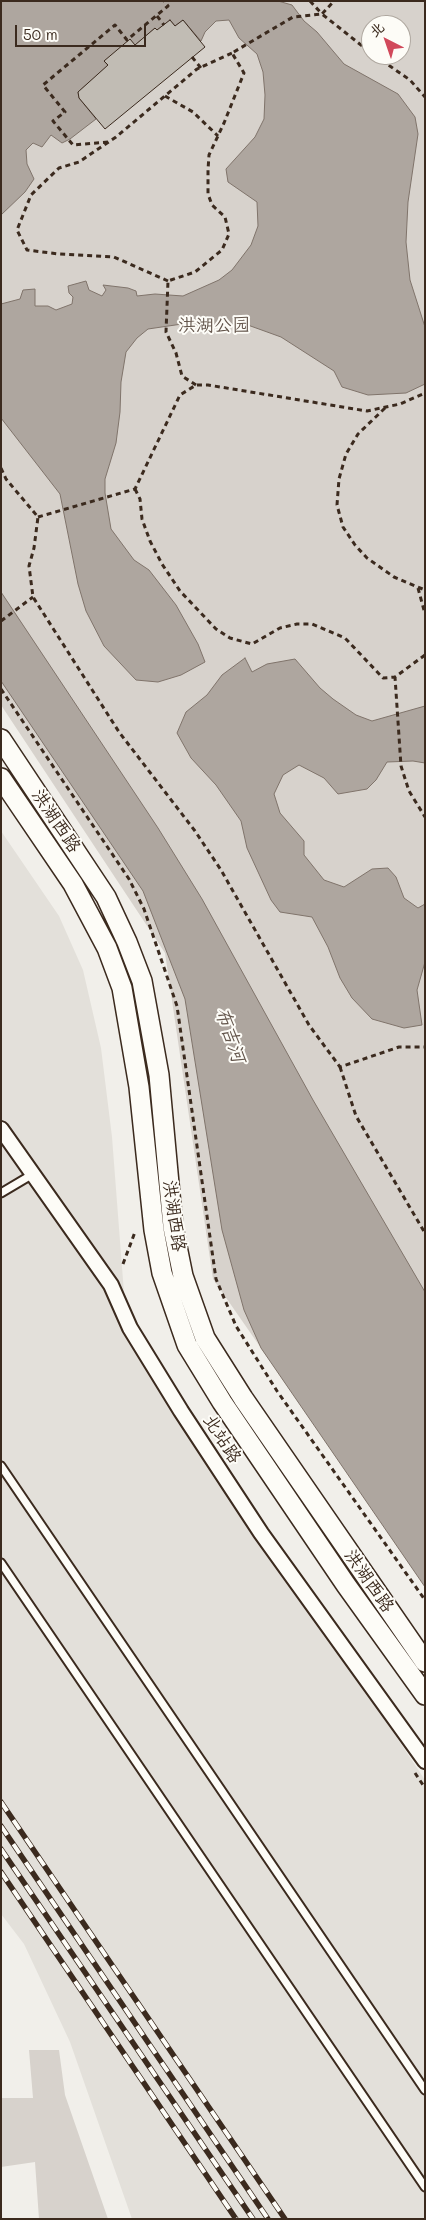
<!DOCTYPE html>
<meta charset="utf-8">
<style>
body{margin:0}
#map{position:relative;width:426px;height:2220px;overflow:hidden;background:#f1efea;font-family:Mali,"LXGW WenKai TC",sans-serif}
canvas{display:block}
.frame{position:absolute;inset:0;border:2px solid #3b2a1e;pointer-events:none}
.north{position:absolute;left:361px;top:15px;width:50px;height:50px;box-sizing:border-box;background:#fdfcf7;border:1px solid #afa8a0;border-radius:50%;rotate:319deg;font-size:14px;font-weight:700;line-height:20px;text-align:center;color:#3b2a1e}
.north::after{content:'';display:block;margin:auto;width:18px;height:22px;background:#d1495b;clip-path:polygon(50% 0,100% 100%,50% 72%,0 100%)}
.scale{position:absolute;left:15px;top:25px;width:131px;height:22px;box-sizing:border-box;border:2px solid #3b2a1e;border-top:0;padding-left:6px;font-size:15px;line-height:18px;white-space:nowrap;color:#3b2a1e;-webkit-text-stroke:4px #fdfcf7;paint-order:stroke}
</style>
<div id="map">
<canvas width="426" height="2220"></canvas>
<div class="frame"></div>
<div class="north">北</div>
<div class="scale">50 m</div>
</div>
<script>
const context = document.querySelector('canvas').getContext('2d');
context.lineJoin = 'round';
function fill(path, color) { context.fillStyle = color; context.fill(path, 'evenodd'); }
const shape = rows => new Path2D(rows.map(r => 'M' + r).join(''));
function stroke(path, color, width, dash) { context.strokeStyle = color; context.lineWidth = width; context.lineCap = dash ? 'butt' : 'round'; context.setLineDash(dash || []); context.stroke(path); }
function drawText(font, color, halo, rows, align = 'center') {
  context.font = font + ' Mali,"LXGW WenKai TC",sans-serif'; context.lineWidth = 4; context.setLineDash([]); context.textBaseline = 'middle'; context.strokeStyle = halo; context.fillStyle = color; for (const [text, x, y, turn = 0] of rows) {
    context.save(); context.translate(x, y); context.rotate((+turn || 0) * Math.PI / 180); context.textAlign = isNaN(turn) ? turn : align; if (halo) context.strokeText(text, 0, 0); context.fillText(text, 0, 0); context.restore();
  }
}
const built = shape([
 [1,831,59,916,83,970,101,1048,112,1137,127,1332,425,1780,425,2219,132,2219,70,2042,24,1944,1,1914]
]);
const green = shape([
 [1,1,425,1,425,1584,213,1279,165,953,1,705],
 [371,25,401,25,401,55,371,55],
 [29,2050,59,2050,65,2095,108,2219,39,2219,35,2162,1,2167,1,2098,33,2098]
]);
const water = shape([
 [1,1,278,1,292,5,304,21,317,32,344,64,398,94,415,117,418,134,408,202,406,242,410,280,425,327,425,384,406,393,368,395,342,387,334,371,281,337,245,324,205,325,182,324,148,329,137,338,126,352,121,382,120,412,116,443,105,479,105,493,111,529,134,560,149,570,176,605,198,644,205,662,181,675,158,682,136,680,104,646,86,611,78,584,60,494,1,418,1,304,20,299,23,290,35,289,35,306,48,306,56,310,72,304,73,297,69,293,68,286,86,281,89,290,102,296,106,290,103,285,128,288,136,291,137,296,155,294,183,296,219,280,232,270,251,245,258,226,257,202,228,182,226,169,255,137,264,119,265,95,263,72,257,54,239,38,229,20,216,21,205,32,201,41,183,20,175,26,170,20,157,30,155,28,135,45,104,61,119,78,113,82,103,70,78,92,79,98,96,119,70,139,62,143,51,135,42,147,33,143,26,150,27,164,34,179,25,192,1,215,1,1],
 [1,592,158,828,202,899,313,1100,425,1292,425,1587,261,1348,244,1310,222,1230,185,999,143,891,1,681,1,592],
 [245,658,252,672,267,664,295,659,320,688,333,699,356,715,372,721,425,706,425,763,413,761,387,762,376,780,367,789,338,794,324,778,299,765,283,775,274,794,280,813,304,841,304,855,324,880,344,887,372,869,388,868,396,877,404,898,418,908,425,904,425,962,417,990,422,1025,404,1028,372,1019,352,998,340,978,328,947,312,917,280,912,271,900,247,848,241,821,216,785,191,758,177,733,186,712,207,695,222,675,245,658]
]);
const building = shape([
 [170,20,175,26,183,20,205,47,105,129,79,98,78,92,108,65,104,61,130,39,135,45,155,28,157,30,170,20]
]);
const path = shape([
 [310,1,322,14,334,1],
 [157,16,164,25],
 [374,55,410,80,425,97],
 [192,57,201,68],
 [165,96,193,112,218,136],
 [108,142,73,145,53,121,65,112,43,85,115,25,127,40,168,6,164,1],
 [168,281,114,257,59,254,27,250,17,230,31,195,59,168,79,162,116,137,197,69,232,53],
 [196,385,182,376,176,353,166,332,168,281,195,272,222,250,229,234,225,217,212,205,208,194,208,170,209,155,224,123,244,73,232,53,293,17,322,14,371,53],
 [385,408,358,434,346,454,339,479,337,505,343,527,355,545,367,558,394,577,425,590],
 [1,468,6,479,38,517,34,548,29,566,33,597,119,732,195,831,221,870,309,1025,340,1067,399,1047,425,1047],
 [135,489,140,499,142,519,150,541,162,564,180,591,216,629,230,638,252,644,280,628,297,624,312,624,345,638,383,678,395,677],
 [38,517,135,489,180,395,196,385,208,385,367,411,400,404,425,393],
 [418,588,425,614],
 [1,621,33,597],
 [425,655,395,677,401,766,409,791,425,817],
 [1,689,129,879,144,909,177,1006,216,1279,236,1326,277,1391,425,1600],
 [340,1067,356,1116,425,1233],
 [123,1264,135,1232],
 [415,1773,425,1788]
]);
const service = shape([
 [1,1193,33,1174],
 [1,1466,425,2090],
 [1,1563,425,2187]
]);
const minor = shape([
 [1,1129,111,1285,130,1328,181,1411,261,1533,425,1761]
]);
const secondary = shape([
 [1,739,106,897,127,942,142,981,159,1075,173,1227,183,1276,205,1338,243,1398,425,1662],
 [1,778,73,884,107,948,122,988,139,1087,154,1230,162,1273,187,1345,222,1402,346,1585,425,1695]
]);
const rail = shape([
 [1,1802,285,2219],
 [1,1826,268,2219],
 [1,1849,253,2219],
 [1,1872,236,2219]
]);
const parkNames = [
 ["洪湖公园",214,325]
];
const streetNames = [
 ["洪湖西路",56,821,56],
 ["洪湖西路",174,1216,82],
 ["北站路",222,1439,57],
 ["洪湖西路",369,1581,55]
];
const waterNames = [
 ["布吉河",230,1035,71]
];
fill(built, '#e3e0da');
fill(green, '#d7d2cc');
fill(water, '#aea69f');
stroke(water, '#80746b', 1);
fill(building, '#c1bcb4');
stroke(building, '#3b2a1e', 1);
stroke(service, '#3b2a1e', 11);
stroke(minor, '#3b2a1e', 18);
stroke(secondary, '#3b2a1e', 22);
stroke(path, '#3b2a1e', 3, [5, 4]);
stroke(service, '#fdfcf7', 7);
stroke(minor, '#fdfcf7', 14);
stroke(secondary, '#fdfcf7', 19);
stroke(rail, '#3b2a1e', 5.5);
stroke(rail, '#fdfcf7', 4, [11]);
drawText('18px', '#62544a', '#fdfcf7', parkNames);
drawText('18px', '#3b2a1e', '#fdfcf7', streetNames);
drawText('italic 19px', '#63554b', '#fdfcf7', waterNames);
</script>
